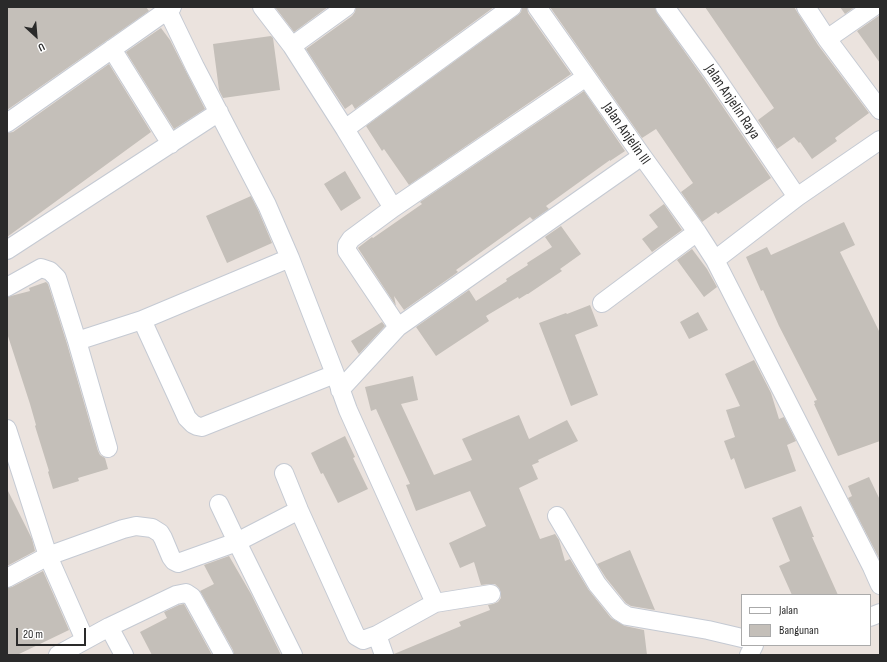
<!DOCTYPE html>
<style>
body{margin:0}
#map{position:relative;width:887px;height:662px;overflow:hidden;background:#ebe3de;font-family:"Sofia Sans Condensed",sans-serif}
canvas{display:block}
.frame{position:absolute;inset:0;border:8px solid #2a2a2a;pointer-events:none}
.legend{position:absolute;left:741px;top:594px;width:130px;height:52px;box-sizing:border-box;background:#fff;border:1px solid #aaa;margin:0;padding:5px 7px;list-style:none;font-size:12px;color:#2a2a2a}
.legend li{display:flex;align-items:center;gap:8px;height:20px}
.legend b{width:20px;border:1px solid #aaa}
.north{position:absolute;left:16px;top:16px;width:40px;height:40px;-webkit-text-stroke:3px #fff;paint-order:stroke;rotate:154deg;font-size:11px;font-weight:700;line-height:16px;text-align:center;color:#2a2a2a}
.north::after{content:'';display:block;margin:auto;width:14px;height:18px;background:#2a2a2a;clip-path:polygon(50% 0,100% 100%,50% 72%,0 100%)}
.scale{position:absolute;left:16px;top:628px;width:70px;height:18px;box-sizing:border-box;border:2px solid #2a2a2a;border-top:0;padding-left:5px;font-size:12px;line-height:14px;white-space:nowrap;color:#2a2a2a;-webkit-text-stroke:3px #fff;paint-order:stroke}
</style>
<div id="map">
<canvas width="887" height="662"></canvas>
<div class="frame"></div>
<ul class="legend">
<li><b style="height:5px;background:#fff"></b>Jalan</li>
<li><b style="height:11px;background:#c4bfb9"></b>Bangunan</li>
</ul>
<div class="north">U</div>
<div class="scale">20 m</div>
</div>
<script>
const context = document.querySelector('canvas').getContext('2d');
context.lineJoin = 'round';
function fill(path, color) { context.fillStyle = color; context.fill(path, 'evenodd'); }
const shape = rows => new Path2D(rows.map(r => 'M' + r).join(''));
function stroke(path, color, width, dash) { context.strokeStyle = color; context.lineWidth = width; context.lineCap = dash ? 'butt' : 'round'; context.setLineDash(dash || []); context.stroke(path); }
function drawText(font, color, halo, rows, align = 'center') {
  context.font = font + ' "Sofia Sans Condensed",sans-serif'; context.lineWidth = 3; context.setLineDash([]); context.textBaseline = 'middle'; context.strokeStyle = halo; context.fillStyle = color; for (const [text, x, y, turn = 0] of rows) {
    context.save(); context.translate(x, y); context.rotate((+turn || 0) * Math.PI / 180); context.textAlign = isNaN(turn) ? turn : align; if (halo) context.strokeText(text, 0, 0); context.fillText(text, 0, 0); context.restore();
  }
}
const building = shape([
 [7,7,146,7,149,11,7,110],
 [275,7,328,7,294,32],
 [356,7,494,7,355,109,352,104,345,109,306,49,352,16,355,12],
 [522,7,527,7,528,13,571,74,409,185,384,149,382,151,366,126,518,15,521,12],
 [550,7,655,7,657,13,704,79,771,178,718,214,716,212,702,222,681,192,693,183,656,129,642,138],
 [705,7,794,7,818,45,869,113,835,138,837,141,812,159,800,142,799,143,794,137,777,149,758,120,774,108],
 [840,7,855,7,845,14],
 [880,15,880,63,857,31],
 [161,28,170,40,205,109,174,129,126,52],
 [271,36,273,38,280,90,223,98,219,90,213,44],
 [109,64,151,132,7,237,7,133,13,132],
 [584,91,625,151,610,161,610,160,546,206,549,209,533,220,530,217,456,270,458,272,404,310,394,296,396,306,358,248,359,247,372,237,373,238,422,204,420,202],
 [345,171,361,198,341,211,324,184],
 [251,196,258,210,272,243,227,263,206,216],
 [664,204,682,230,652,252,642,239,658,227,649,215],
 [844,222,855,245,840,252,880,333,880,441,838,456,814,404,815,404,814,401,817,400,779,326,763,290,761,291,746,257,767,247,771,255],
 [561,226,581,254,560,269,562,271,528,294,527,294,519,299,518,297,486,316,489,321,436,356,416,327,469,290,476,301,507,281,506,279,528,265,527,263,552,247,545,237],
 [692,249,707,269,717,287,704,297,677,260],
 [46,282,48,284,67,344,98,451,100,455,105,458,108,469,78,478,79,481,53,489,48,472,49,471,35,426,36,425,30,404,7,333,7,297,30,291,29,288],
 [590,305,598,326,575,335,598,395,571,406,539,323,566,313,567,314],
 [698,312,708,330,689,339,680,322],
 [382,322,385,326,359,354,351,341],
 [754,360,771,393,779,419,784,417,796,441,787,445,796,471,745,489,734,458,731,460,724,441,735,437,726,410,740,406,725,374],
 [413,376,418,400,401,404,434,475,472,460,462,439,519,415,529,439,567,420,578,441,538,460,539,462,532,465,538,479,519,488,540,539,555,534,559,540,565,561,570,559,588,589,611,618,625,626,644,630,647,655,394,655,394,654,461,626,459,622,490,610,488,605,493,604,498,602,501,598,501,593,499,588,495,584,489,584,481,585,474,562,460,568,449,543,486,526,470,491,416,511,406,485,410,484,376,409,371,411,365,387],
 [345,436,355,457,353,458,368,489,338,503,323,473,321,474,311,453],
 [869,477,880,500,880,560,848,498,852,496,848,486],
 [7,489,32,539,35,551,7,566],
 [801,506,814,537,812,537,838,595,792,595,779,566,790,561,772,518],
 [630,550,655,610,631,606,626,603,606,578,597,564],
 [229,556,251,594,281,655,234,655,233,650,200,591,214,584,204,565],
 [43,571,69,630,17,655,7,655,7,588,12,587],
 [184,604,212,655,152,655,140,632,167,618,164,612,179,605]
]);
const street = shape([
 [166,7,195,67,267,205,290,258,335,374,348,410,435,603,377,635,363,640,356,636,299,510,284,473],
 [262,7,292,46,345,129,393,208],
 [537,7,642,156,697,232,715,260,872,567,880,585],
 [665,7,713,73,797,197],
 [806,7,827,39,880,110],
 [827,39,873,7],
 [292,46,346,7],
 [112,49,171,144],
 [7,123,172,7],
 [345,129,512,7],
 [7,250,219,112],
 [715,260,797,197,880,140],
 [7,287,41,268,50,271,57,278,77,341,108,448],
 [602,303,697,232],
 [142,320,187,418,193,424,197,426,202,427,335,374],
 [398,327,347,251,347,245,351,239,393,208,586,77],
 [77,341,142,320,290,258],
 [340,390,398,327,642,156],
 [7,429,48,556,85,640],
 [219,504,237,542,299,510],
 [557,516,597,584,619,611,627,616,708,630,742,638],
 [7,578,48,556,123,529,136,526,152,528,160,533,163,538,171,557,174,561,178,563,237,542,293,655],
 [435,603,491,594],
 [870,617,880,613],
 [109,627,124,655],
 [377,635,384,655],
 [58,655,109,627,176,595,186,593,192,597,224,655],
 [749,655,754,645]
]);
const streetNames = [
 ["Jalan Anjelin Raya",732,102,56],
 ["Jalan Anjelin III",626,134,55]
];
fill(building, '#c4bfb9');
stroke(street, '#c5cad3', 20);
stroke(street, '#fff', 18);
drawText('15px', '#2a2a2a', '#fff', streetNames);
</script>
